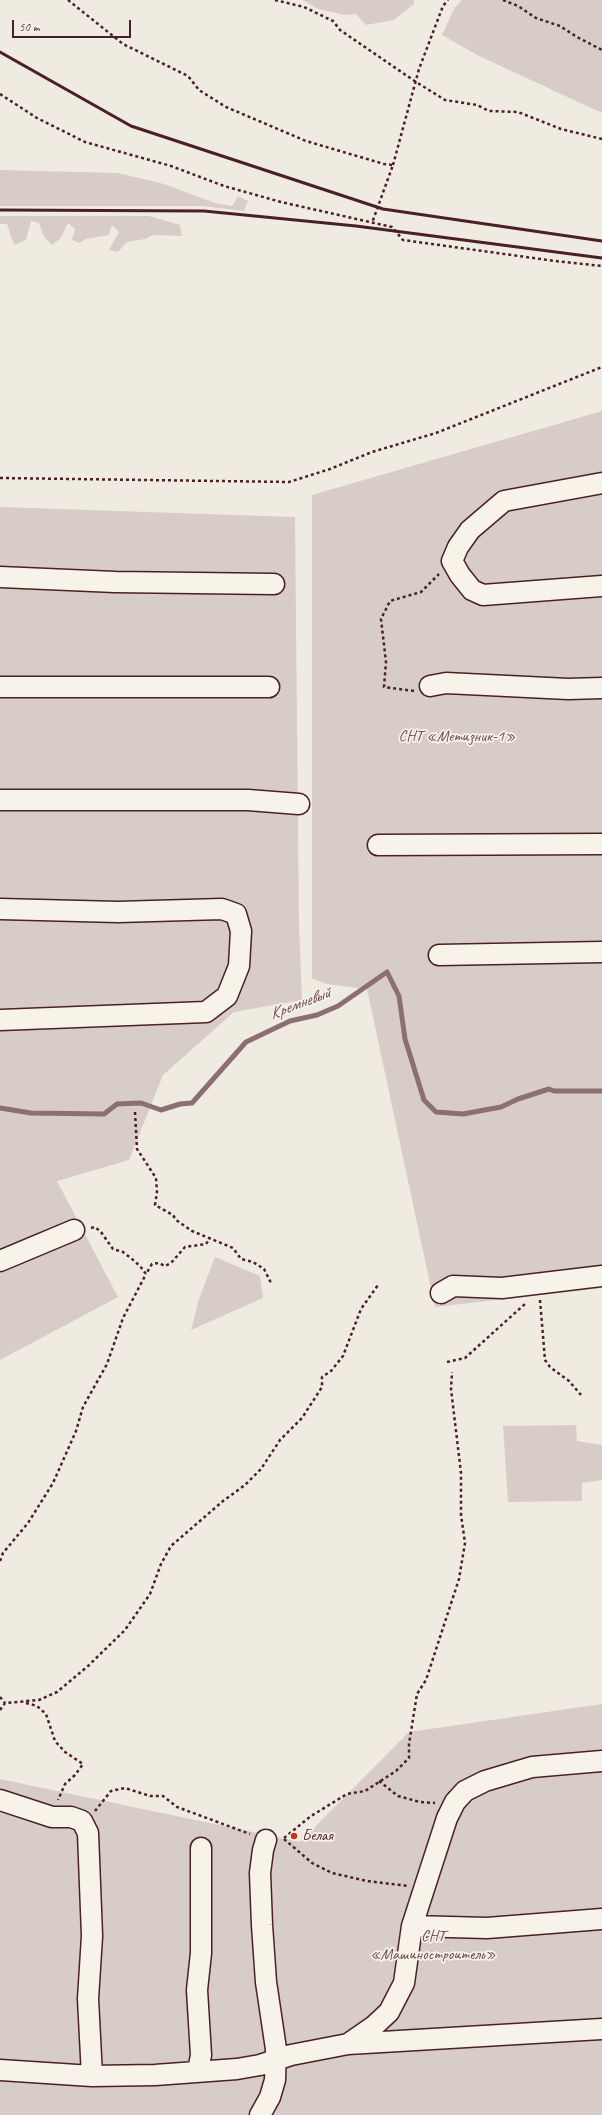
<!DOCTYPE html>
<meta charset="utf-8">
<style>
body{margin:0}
#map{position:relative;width:602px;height:2115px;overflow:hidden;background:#f0ebe0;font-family:Caveat,sans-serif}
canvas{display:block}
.scale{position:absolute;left:12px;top:20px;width:119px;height:18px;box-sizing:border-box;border:2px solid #4a1f2b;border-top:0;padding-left:5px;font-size:12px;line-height:14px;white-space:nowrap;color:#4a1f2b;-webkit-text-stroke:3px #f7f3e8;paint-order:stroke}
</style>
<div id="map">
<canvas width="602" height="2115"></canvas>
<div class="scale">50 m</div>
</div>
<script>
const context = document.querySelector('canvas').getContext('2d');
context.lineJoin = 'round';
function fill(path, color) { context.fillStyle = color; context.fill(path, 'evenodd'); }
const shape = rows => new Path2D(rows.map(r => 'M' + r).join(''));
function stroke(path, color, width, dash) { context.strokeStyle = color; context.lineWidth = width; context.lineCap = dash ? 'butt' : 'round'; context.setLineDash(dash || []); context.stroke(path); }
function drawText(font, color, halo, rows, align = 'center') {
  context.font = font + ' Caveat,sans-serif'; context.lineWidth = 3.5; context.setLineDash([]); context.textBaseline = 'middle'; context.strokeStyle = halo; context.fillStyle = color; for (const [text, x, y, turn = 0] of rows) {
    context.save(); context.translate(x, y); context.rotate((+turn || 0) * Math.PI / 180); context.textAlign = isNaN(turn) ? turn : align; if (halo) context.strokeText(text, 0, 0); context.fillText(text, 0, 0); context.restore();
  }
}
const green = shape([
 [303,0,414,0,414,4,394,20,366,25,356,14,345,15,318,9],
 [462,0,602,0,602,113,479,56,442,35,454,9],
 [0,170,118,173,164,184,215,203,232,206,238,196,248,201,244,211,202,206,0,206],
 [0,216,149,216,180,225,182,236,153,235,145,239,127,242,118,252,109,250,119,232,112,225,109,235,86,239,79,243,72,240,75,229,68,223,61,238,52,245,44,237,39,223,31,221,26,240,14,245,7,224,0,224],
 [602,411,602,1288,435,1307,367,989,326,984,312,978,312,495],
 [0,507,295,517,299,927,302,1000,234,1012,163,1075,129,1160,57,1181,118,1297,0,1360],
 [215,1257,260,1276,263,1298,191,1330,199,1299],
 [576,1425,577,1441,602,1445,602,1480,582,1483,582,1501,508,1502,503,1426],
 [602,1704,602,2115,0,2115,0,1779,300,1842,409,1732]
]);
const stream = shape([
 [0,1108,31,1113,104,1114,117,1104,141,1103,161,1110,180,1104,192,1103,246,1042,290,1021,317,1015,338,1006,387,972,399,996,405,1039,424,1100,436,1112,463,1114,501,1107,518,1099,549,1089,554,1091,602,1091]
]);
const path = shape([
 [68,0,123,44,188,76,199,90,226,107,306,141,384,164,393,165,372,223],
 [275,0,304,7,333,21,340,30,416,82,445,100,477,105,489,111,518,112,561,129,602,139],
 [503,0,518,6,536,18,560,26,577,37,602,50],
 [0,94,37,118,85,142,171,166,224,186,281,202,392,227,403,240,555,261,602,266],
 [393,165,419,69,443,6,448,0],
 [0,478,289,482,330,469,372,452,436,433,602,367],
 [414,691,384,687,386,662,381,619,390,601,421,592,439,574],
 [135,1112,137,1149,156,1178,157,1192,155,1205,173,1215,176,1220,192,1231,233,1248,241,1259,253,1262,264,1269,272,1285],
 [91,1228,95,1227,101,1232,113,1249,123,1252,132,1259,140,1266,146,1274,152,1264,159,1263,165,1266,171,1263,185,1247,206,1244,210,1238],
 [540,1300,545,1360,550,1367,569,1381,581,1395],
 [447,1362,465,1358,526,1303],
 [0,1561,3,1553,28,1523,53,1483,76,1431,83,1407,107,1364,123,1318,146,1274],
 [0,1697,5,1703],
 [26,1703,37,1706,46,1714,55,1741,65,1752,83,1764,75,1775,65,1784,58,1800],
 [0,1710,5,1703,39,1700,57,1692,88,1666,125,1630,150,1594,161,1564,171,1546,223,1501,245,1485,261,1469,280,1440,302,1418,322,1387,322,1377,331,1371,343,1356,361,1309,378,1285],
 [379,1781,398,1796,420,1802,435,1803],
 [95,1811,111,1791,125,1788,150,1796,163,1796,177,1807,250,1834],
 [284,1838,311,1816,347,1794,365,1791,396,1771,409,1758,409,1744,417,1694,426,1680,459,1579,465,1543,461,1515,461,1473,451,1389,452,1372],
 [284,1839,312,1863,332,1873,367,1881,408,1886]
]);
const minor = shape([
 [602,483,504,501,470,530,458,547,452,561,460,575,472,590,483,595,602,586],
 [0,577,115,582,274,584],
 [430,686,446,683,568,689,602,688],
 [0,687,269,687],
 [0,800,248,800,299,804],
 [378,845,602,844],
 [0,909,118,912,222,909,236,914,241,931,239,966,227,996,206,1012,0,1020],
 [439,955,602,952],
 [0,1261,74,1230],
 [441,1293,453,1286,502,1288,602,1276],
 [0,1800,52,1817,71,1817,82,1821,88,1833,92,1936,88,1999,92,2076],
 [412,1926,447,1818,455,1802,465,1791,485,1781,532,1767,602,1761],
 [348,2044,374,2026,389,2012,404,1983,412,1926,487,1928,602,1919],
 [0,2070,92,2076,155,2075,237,2069,260,2065,291,2055,348,2044,602,2029],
 [198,2071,201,2055,197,1990,201,1953,201,1848],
 [260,2115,270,2097,275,2080,276,2049,266,1982,262,1925,260,1873,263,1850,266,1840]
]);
const rail = shape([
 [0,52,131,126,383,209,602,241],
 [0,210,204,211,356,226,602,258]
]);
const markers = [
 [294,1836,4,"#c8321e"]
];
const parkNames = [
 ["СНТ «Метизник-1»",457,737],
 ["СНТ",433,1937],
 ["«Машиностроитель»",433,1955]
];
const poiNames = [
 ["Белая",302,1836]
];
const waterNames = [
 ["Кремневый",300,1004,-21]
];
fill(green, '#d8cdc6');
stroke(stream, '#8b6f72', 5);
stroke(minor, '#4a1f2b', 23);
stroke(path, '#4a1f2b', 2.5, [3, 3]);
stroke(minor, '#f7f3e8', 20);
stroke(rail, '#4a1f2b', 3);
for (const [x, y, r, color] of markers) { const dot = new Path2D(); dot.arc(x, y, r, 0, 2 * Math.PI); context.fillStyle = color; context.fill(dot); stroke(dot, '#f7f3e8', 1.5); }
drawText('16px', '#6e4a52', '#f7f3e8', parkNames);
drawText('16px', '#4a1f2b', '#f7f3e8', poiNames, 'left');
drawText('italic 17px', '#704e55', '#f7f3e8', waterNames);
</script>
